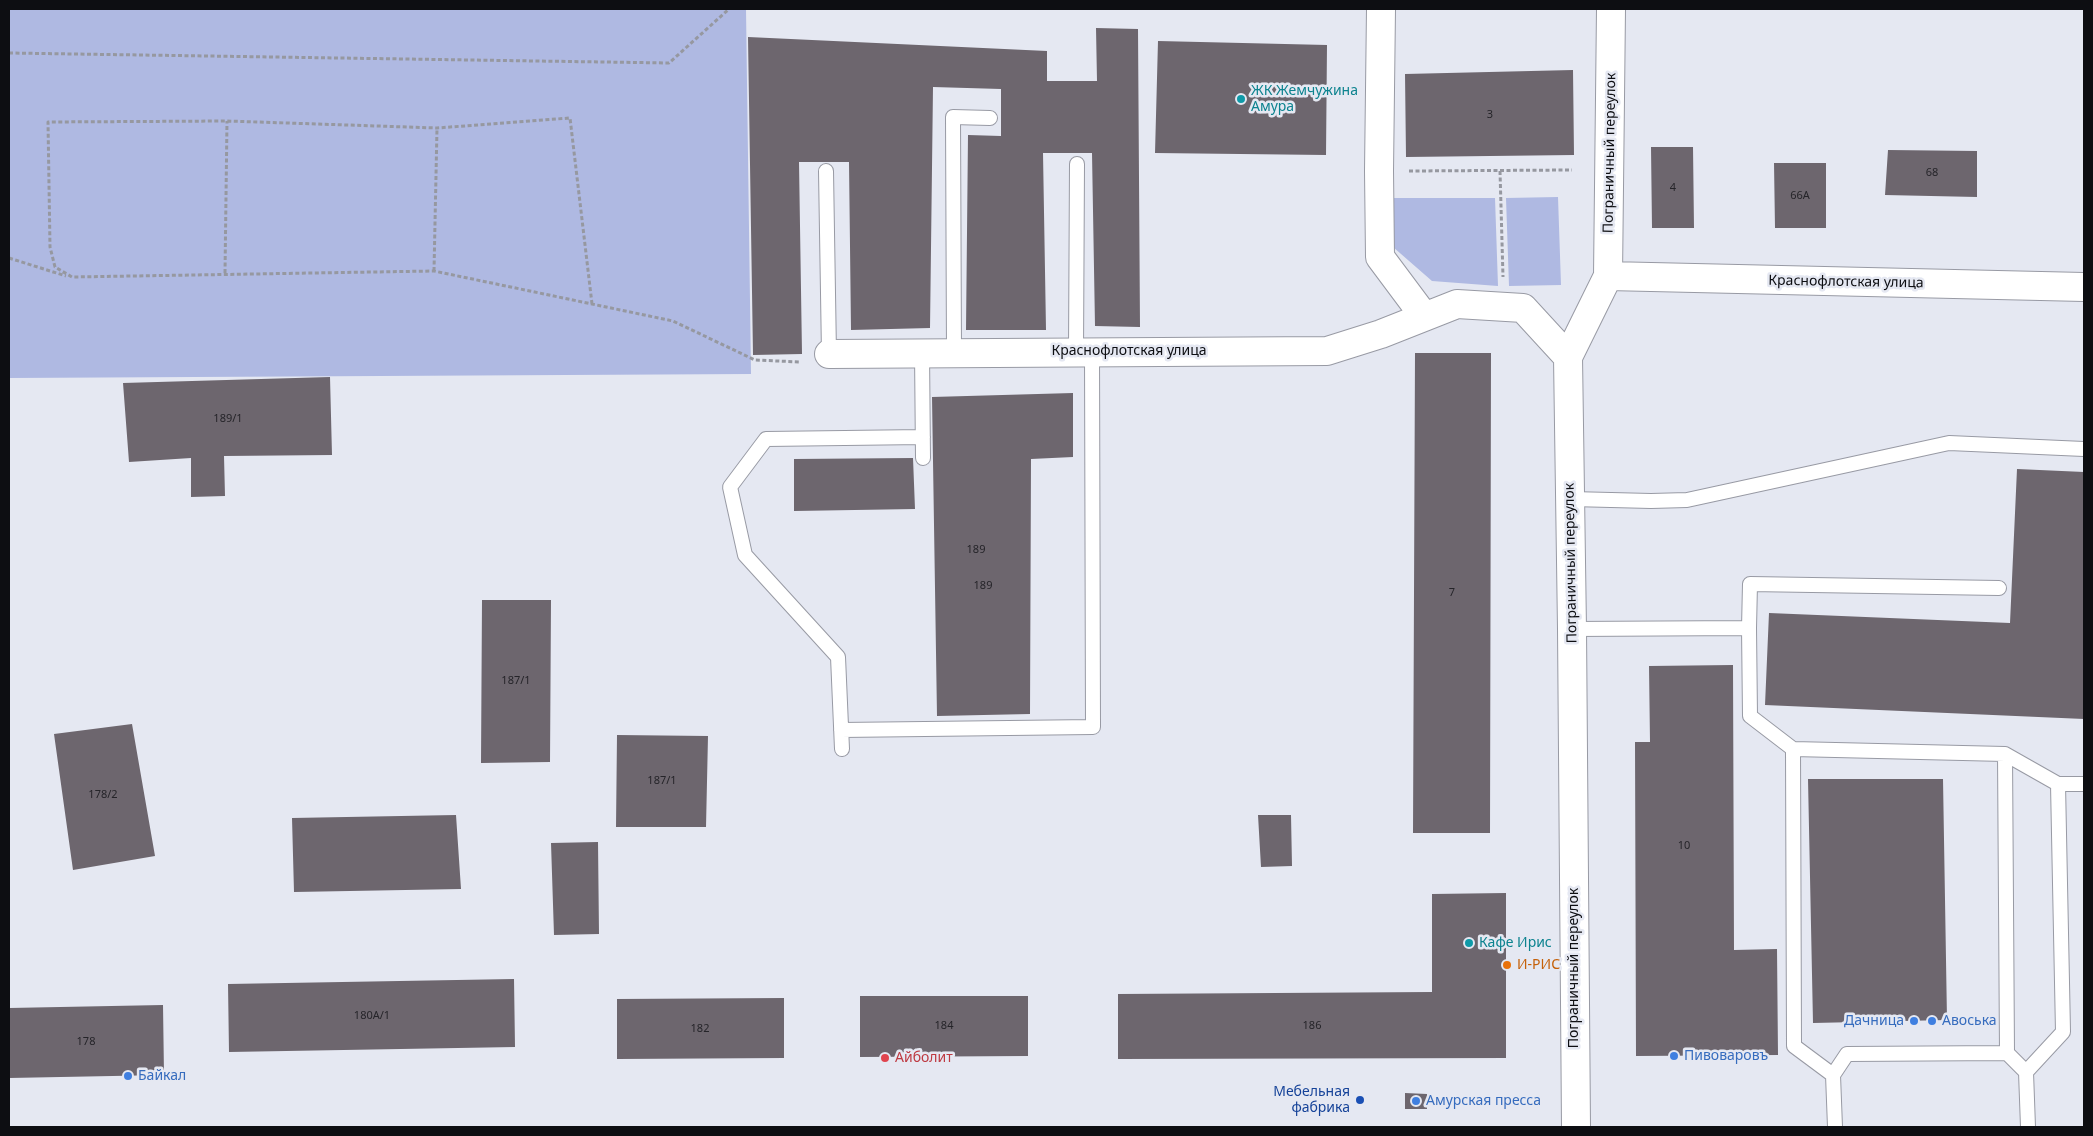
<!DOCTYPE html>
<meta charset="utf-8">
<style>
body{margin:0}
#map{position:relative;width:2093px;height:1136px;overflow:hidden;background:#e5e8f2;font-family:"Noto Sans",sans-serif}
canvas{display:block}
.frame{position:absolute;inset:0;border:10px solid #0d0e12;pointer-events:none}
</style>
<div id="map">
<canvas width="2093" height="1136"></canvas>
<div class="frame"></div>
</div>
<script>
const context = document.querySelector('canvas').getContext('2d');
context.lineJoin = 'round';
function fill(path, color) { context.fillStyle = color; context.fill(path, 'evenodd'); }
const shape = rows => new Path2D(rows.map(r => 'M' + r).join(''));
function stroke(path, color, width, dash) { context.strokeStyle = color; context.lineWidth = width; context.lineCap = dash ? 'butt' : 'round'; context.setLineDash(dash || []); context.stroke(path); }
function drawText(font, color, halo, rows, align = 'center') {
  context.font = font + ' "Noto Sans",sans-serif'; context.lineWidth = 5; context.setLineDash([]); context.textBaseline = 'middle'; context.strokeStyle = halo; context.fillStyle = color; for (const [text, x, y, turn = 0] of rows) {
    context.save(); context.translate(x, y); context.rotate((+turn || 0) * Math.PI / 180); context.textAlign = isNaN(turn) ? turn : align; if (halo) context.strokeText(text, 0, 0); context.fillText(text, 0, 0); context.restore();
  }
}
const green = shape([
 [9,9,746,9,751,374,9,378],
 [1558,197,1561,285,1509,286,1506,198],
 [1394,198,1495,198,1498,286,1432,281,1393,247]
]);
const building = shape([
 [1096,28,1138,29,1140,327,1095,326,1092,153,1043,153,1046,330,966,330,968,135,1001,136,1001,89,933,87,930,328,851,330,849,162,799,162,802,354,753,355,748,37,1047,51,1047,81,1097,81],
 [1158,41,1327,45,1326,155,1155,153],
 [1573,70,1574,155,1406,157,1405,74],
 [1651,147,1693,147,1694,228,1652,228],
 [1888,150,1977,151,1977,197,1885,195],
 [1774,163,1826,163,1826,228,1775,228],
 [1415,353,1491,353,1490,833,1413,833],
 [330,377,332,455,224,456,225,496,191,497,191,458,129,462,123,383],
 [1073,393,1073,457,1031,459,1030,714,937,716,932,397],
 [913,458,915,509,794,511,794,459],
 [2017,469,2084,472,2084,719,1765,705,1769,613,2010,623],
 [482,600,551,600,550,762,481,763],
 [1733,665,1734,950,1777,949,1778,1055,1636,1056,1635,742,1650,742,1649,666],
 [132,724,155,856,73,870,54,734],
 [617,735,708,736,706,827,616,827],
 [1808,779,1943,779,1947,1020,1813,1023],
 [456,815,461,889,294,892,292,818],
 [1258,815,1291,815,1292,866,1261,867],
 [598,842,599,934,554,935,551,843],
 [1506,893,1506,1058,1118,1059,1118,994,1432,992,1432,894],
 [514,979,515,1047,229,1052,228,984],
 [860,996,1028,996,1028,1056,860,1057],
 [784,998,784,1058,617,1059,617,999],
 [163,1005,164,1075,9,1078,9,1008],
 [1405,1093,1427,1094,1427,1109,1405,1109]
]);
const path = shape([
 [9,53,669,63,729,9],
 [1409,171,1572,170],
 [1500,171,1503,277],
 [9,258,66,276],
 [434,271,437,128],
 [225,273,227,121],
 [592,304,570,118,437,128,227,121,48,122,50,247,55,267,72,277,434,271,592,304,673,321,755,360,800,362]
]);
const service = shape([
 [826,171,829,354],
 [1076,351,1077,164],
 [922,352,923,458],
 [954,352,953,117,990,118],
 [1571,499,1651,501,1687,500,1949,443,2084,449],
 [1749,628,1750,584,1999,588],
 [1572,629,1749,628,1750,716,1793,749],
 [841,730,1093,727,1092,352],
 [842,749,838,657,745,555,730,487,766,439,923,437],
 [2005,754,2007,1053,2026,1072,2028,1127],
 [2026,1072,2063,1032,2058,784],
 [1833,1075,1847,1054,2007,1053],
 [1835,1127,1833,1075,1794,1046,1793,749,2005,754,2058,784,2084,784]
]);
const minor = shape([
 [1381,9,1379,171,1380,257,1424,316],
 [1608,276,2084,287],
 [829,354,1327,351,1381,334,1457,304,1523,308,1568,357],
 [1576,1127,1572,629,1568,357,1608,276,1611,9]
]);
const markers = [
 [1241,99,5,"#0f9aa8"],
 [1469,943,5,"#0f9aa8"],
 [1507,965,5,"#e8710a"],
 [1914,1021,5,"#3f7fe0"],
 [1932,1021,5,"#3f7fe0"],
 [1674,1056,5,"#3f7fe0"],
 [885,1058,5,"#e0444e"],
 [128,1076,5,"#3f7fe0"],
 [1360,1100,5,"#1a4fb4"],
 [1416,1101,5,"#3f7fe0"]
];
const numberNames = [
 ["3",1490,115],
 ["68",1932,173],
 ["4",1673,188],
 ["66А",1800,196],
 ["189/1",228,419],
 ["189",976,550],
 ["189",983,586],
 ["7",1452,593],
 ["187/1",516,681],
 ["187/1",662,781],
 ["178/2",103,795],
 ["10",1684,846],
 ["180А/1",372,1016],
 ["184",944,1026],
 ["186",1312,1026],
 ["182",700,1029],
 ["178",86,1042]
];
const cultureNames = [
 ["ЖК Жемчужина",1251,91],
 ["Амура",1251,107],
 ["Кафе Ирис",1479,943]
];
const streetNames = [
 ["Пограничный переулок",1610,153,-89],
 ["Краснофлотская улица",1846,282,1],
 ["Краснофлотская улица",1129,351],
 ["Пограничный переулок",1571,563,-91],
 ["Пограничный переулок",1574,968,-90]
];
const foodNames = [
 ["И-РИС",1517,965]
];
const shopNames = [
 ["Дачница",1904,1021,"right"],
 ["Авоська",1942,1021],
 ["Пивоваровъ",1684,1056],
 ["Байкал",138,1076],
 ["Амурская пресса",1426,1101]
];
const healthNames = [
 ["Айболит",895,1058]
];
const transitNames = [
 ["Мебельная",1350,1092],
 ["фабрика",1350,1108]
];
fill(green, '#afb9e2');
fill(building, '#6d666e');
stroke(service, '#989aa4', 16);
stroke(minor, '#989aa4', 30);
stroke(path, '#9698a0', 3, [4, 2.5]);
stroke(service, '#fff', 14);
stroke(minor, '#fff', 28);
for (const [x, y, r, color] of markers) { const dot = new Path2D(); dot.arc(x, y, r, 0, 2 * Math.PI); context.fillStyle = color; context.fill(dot); stroke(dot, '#e5e8f2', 2); }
drawText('11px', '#252429', null, numberNames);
drawText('14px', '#0d838f', '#e5e8f2', cultureNames, 'left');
drawText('14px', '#0d0e12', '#e5e8f2', streetNames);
drawText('14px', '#c56008', '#e5e8f2', foodNames, 'left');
drawText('14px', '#366cbe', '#e5e8f2', shopNames, 'left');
drawText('14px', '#be3a42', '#e5e8f2', healthNames, 'left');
drawText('14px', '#164399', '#e5e8f2', transitNames, 'right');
</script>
